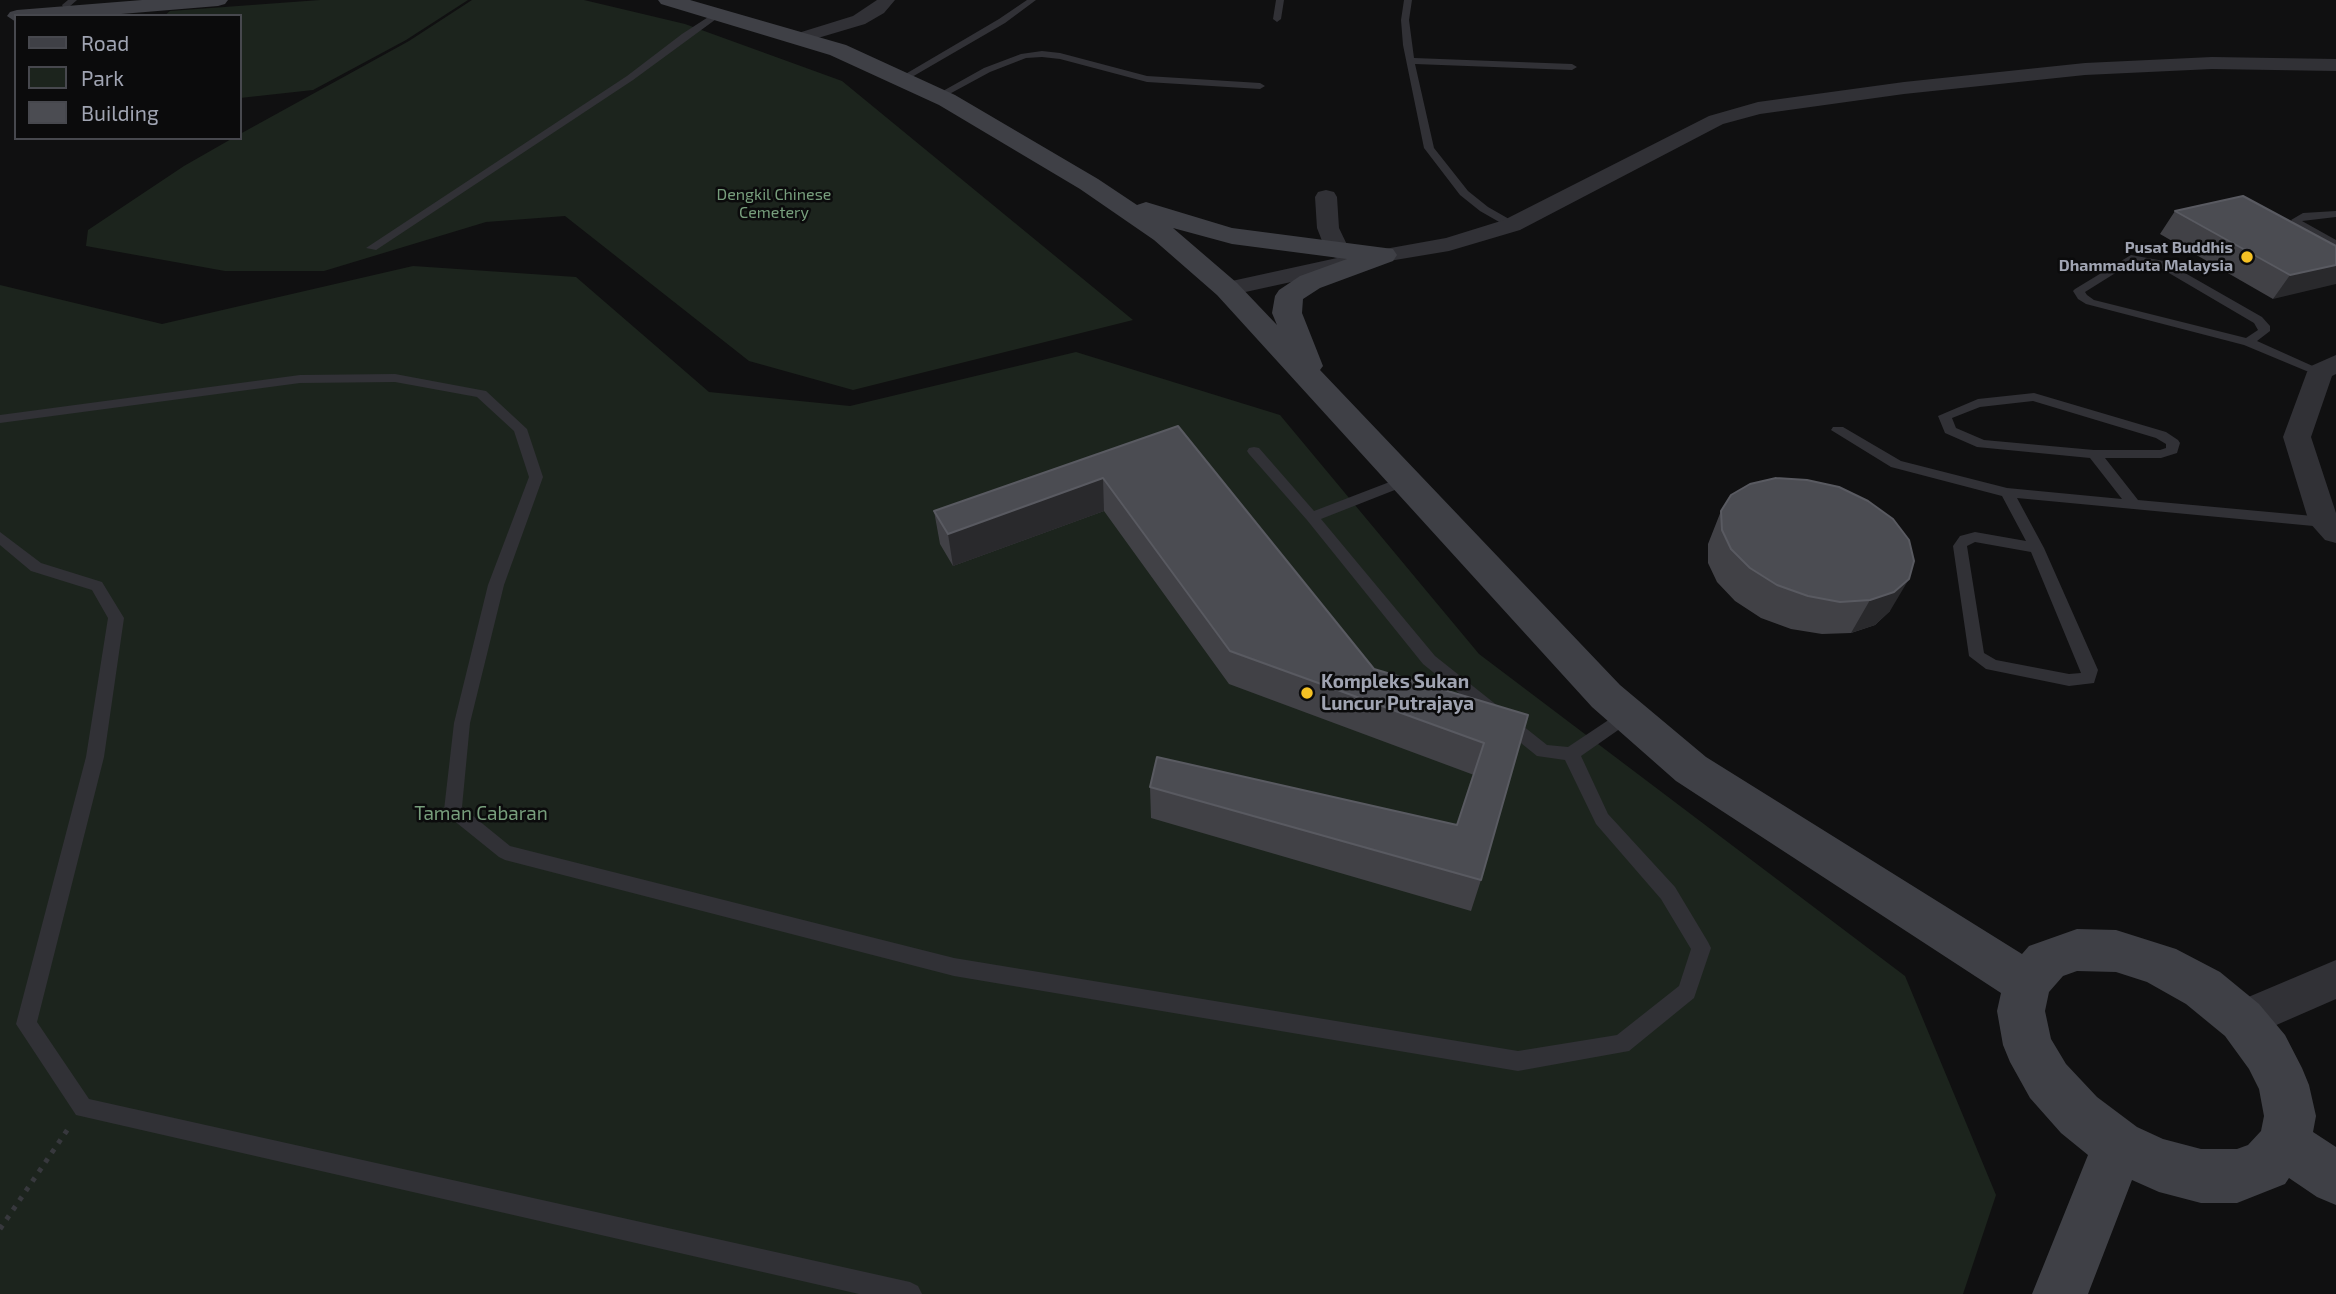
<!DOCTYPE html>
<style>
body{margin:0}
#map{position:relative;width:2336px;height:1294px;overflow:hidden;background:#101011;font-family:"Exo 2",sans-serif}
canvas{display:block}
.legend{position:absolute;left:14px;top:14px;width:228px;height:126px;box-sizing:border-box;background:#0b0b0c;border:2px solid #47484e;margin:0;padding:9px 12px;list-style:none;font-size:21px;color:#a0a4b2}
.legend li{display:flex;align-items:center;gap:14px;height:35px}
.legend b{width:35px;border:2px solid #47484e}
</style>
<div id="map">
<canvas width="2336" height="1294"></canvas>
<ul class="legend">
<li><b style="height:9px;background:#3f4046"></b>Road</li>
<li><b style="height:19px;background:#1c241d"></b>Park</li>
<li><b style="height:19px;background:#4b4c52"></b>Building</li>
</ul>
</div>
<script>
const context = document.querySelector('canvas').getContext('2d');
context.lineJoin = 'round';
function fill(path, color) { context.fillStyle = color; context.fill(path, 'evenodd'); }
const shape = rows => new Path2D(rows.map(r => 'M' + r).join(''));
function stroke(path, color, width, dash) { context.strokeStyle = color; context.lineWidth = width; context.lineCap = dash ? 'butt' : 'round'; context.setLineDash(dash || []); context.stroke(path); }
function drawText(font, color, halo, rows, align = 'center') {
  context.font = font + ' "Exo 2",sans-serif'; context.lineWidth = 5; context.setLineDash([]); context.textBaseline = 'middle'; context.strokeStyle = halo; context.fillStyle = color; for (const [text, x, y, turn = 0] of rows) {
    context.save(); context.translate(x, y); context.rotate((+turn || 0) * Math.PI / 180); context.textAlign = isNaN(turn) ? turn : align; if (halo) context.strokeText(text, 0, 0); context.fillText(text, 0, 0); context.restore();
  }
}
const green = shape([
 [320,0,468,0,406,40,313,90,240,98,240,16,164,16,170,11],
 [472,0,584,0,685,24,842,81,1133,320,853,390,749,361,565,216,486,222,324,271,225,271,86,246,88,230,184,166,233,138,240,138,240,134,409,41],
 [413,266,576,277,709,392,850,406,1076,352,1280,415,1479,654,1905,976,1996,1195,1963,1294,0,1294,0,285,162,324]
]);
const path = shape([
 [0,1229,70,1126]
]);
const lane = shape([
 [68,0,77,0,69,7,63,7,62,5,68,0],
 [1027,0,1036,0,1005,23,905,81,897,79,999,19,1027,0],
 [1276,0,1284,0,1281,19,1277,22,1273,19,1276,0],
 [1404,0,1412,0,1409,20,1414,58,1572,64,1577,67,1572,70,1415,64,1434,148,1468,191,1488,207,1516,223,1516,227,1508,227,1480,211,1460,195,1424,148,1403,45,1401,20,1404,0],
 [716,12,723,14,633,80,376,250,366,248,627,76,682,34,716,12],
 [1042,51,1060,53,1147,76,1260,83,1265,86,1260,89,1147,82,1060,59,1042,57,1026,58,990,72,942,98,934,96,984,68,1021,54,1042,51],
 [2336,211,2336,217,2302,221,2336,240,2336,247,2297,228,2291,220,2303,213,2336,211],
 [2131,255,2164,261,2262,317,2270,326,2270,331,2257,341,2326,372,2324,375,2316,375,2244,345,2086,304,2078,299,2073,291,2075,289,2131,255],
 [2133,262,2157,266,2254,323,2258,330,2246,338,2094,300,2087,295,2085,292,2133,262],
 [395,374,486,391,527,429,543,477,504,585,470,723,462,807,510,846,954,958,1518,1051,1617,1035,1679,986,1691,949,1661,899,1596,824,1565,760,1537,756,1423,664,1307,520,1249,454,1247,451,1249,448,1254,447,1259,448,1314,511,1400,478,1410,478,1412,481,1410,484,1321,519,1435,656,1547,745,1568,747,1622,711,1634,711,1636,715,1634,719,1581,756,1608,814,1675,887,1708,942,1711,948,1694,998,1629,1051,1518,1071,954,976,505,860,499,857,447,815,444,810,454,723,488,585,529,477,514,431,477,397,395,382,300,383,0,423,0,415,300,375,395,374],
 [2034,393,2166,432,2178,440,2180,443,2177,453,2161,458,2105,458,2138,500,2324,517,2331,522,2324,527,2017,498,2044,548,2098,670,2094,683,2069,686,1986,669,1969,656,1953,546,1960,536,1975,532,2026,541,2002,496,1891,467,1831,430,1833,427,1843,427,1901,461,2007,488,2122,499,2090,458,1977,447,1945,433,1938,416,1978,399,2034,393],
 [2033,401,2156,438,2166,444,2166,448,2160,450,2094,450,1984,440,1956,428,1952,418,1980,407,2033,401],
 [1975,542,2031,552,2081,673,2069,674,1996,660,1984,653,1967,546,1975,542],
 [0,532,41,563,102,582,124,618,104,757,37,1022,89,1099,910,1282,918,1286,922,1294,859,1294,76,1115,16,1024,86,757,108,618,92,590,31,571,0,545,0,532]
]);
const street = shape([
 [877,0,895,0,884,13,865,24,801,43,792,38,795,34,853,16,877,0],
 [2212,57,2336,59,2336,71,2212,69,2085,75,1904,94,1760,114,1723,124,1520,230,1449,251,1383,262,1227,296,1218,294,1215,289,1218,284,1337,258,1330,256,1326,251,1317,228,1315,197,1318,192,1326,190,1334,192,1337,197,1339,228,1350,251,1346,256,1446,238,1504,220,1709,116,1758,102,1904,82,2085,63,2212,57],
 [2336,355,2336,374,2332,376,2311,437,2336,513,2336,543,2325,540,2309,522,2283,437,2307,372,2311,366,2336,355],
 [2336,960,2336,999,2242,1040,2227,1034,2221,1020,2227,1006,2336,960]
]);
const secondary = shape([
 [142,0,228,0,225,4,218,6,97,16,16,16,16,22,7,16,10,12,17,10,142,0],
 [658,0,690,0,846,45,955,95,1098,179,1137,205,1146,202,1232,228,1393,249,1397,255,1393,261,1320,288,1303,299,1302,313,1323,366,1320,370,1620,685,1706,757,2022,954,2029,946,2077,929,2116,930,2176,949,2220,972,2259,1004,2285,1035,2302,1068,2309,1085,2316,1116,2313,1132,2336,1147,2336,1205,2317,1197,2289,1178,2285,1184,2237,1203,2201,1203,2159,1192,2132,1180,2088,1294,2032,1294,2088,1155,2061,1133,2030,1098,2010,1062,2003,1045,1997,1011,2001,993,1676,781,1592,707,1217,295,1154,240,1080,189,939,105,830,55,661,4,658,0],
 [1173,228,1232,244,1347,259,1300,276,1279,290,1275,296,1272,313,1277,325,1237,283,1173,228],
 [2077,971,2116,972,2147,982,2186,1004,2225,1036,2249,1069,2259,1089,2264,1116,2261,1131,2248,1145,2237,1149,2201,1149,2163,1139,2137,1127,2097,1097,2066,1064,2051,1039,2045,1011,2049,992,2063,976,2077,971]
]);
const wall = shape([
 [2175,211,2336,246,2273,299,2160,234],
 [1178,426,1374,669,1528,715,1481,880,1471,911,1151,818,1150,787,1457,825,1474,775,1229,684,1104,511,953,566,940,544,934,511],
 [1721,511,1890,611,1875,625,1851,633,1822,634,1791,629,1761,618,1735,601,1717,582,1708,563,1708,544]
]);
const shadedWall = shape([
 [2336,265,2336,284,2273,299,2290,275],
 [1103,478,1104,511,953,566,948,534],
 [1909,579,1890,611,1875,625,1851,633,1870,600]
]);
const building = shape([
 [2243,196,2336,246,2336,265,2290,275,2175,211,2243,196],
 [1178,426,1374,669,1528,715,1481,880,1150,787,1157,757,1457,825,1484,743,1230,651,1103,478,948,534,934,511,1178,426],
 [1776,478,1807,480,1839,487,1868,501,1893,519,1909,540,1914,561,1909,579,1894,592,1870,600,1840,602,1808,596,1777,585,1750,568,1731,549,1722,530,1721,511,1731,495,1750,484,1776,478]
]);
const markers = [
 [2247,257,7,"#f5c124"],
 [1307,693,7,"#f5c124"]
];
const farParknames = [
 ["Dengkil Chinese",774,195],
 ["Cemetery",774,213]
];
const farPoinames = [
 ["Pusat Buddhis",2233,248],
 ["Dhammaduta Malaysia",2233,266]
];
const poiNames = [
 ["Kompleks Sukan",1321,682],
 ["Luncur Putrajaya",1321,704]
];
const parkNames = [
 ["Taman Cabaran",481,814]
];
fill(green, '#1c241d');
stroke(path, '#37383d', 5, [4.5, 7]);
fill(lane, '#313136');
fill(street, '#313136');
fill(secondary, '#3f4046');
fill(wall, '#414146');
fill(shadedWall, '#29292c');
fill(building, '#4b4c52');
stroke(building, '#595a61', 2);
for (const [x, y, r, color] of markers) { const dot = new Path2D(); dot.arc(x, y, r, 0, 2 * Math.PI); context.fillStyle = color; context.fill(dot); stroke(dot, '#0b0b0c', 2.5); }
drawText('16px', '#779e7c', '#0b0b0c', farParknames);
drawText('bold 16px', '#a0a4b2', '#0b0b0c', farPoinames, 'right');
drawText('bold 19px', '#a0a4b2', '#0b0b0c', poiNames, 'left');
drawText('19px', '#779e7c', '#0b0b0c', parkNames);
</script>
